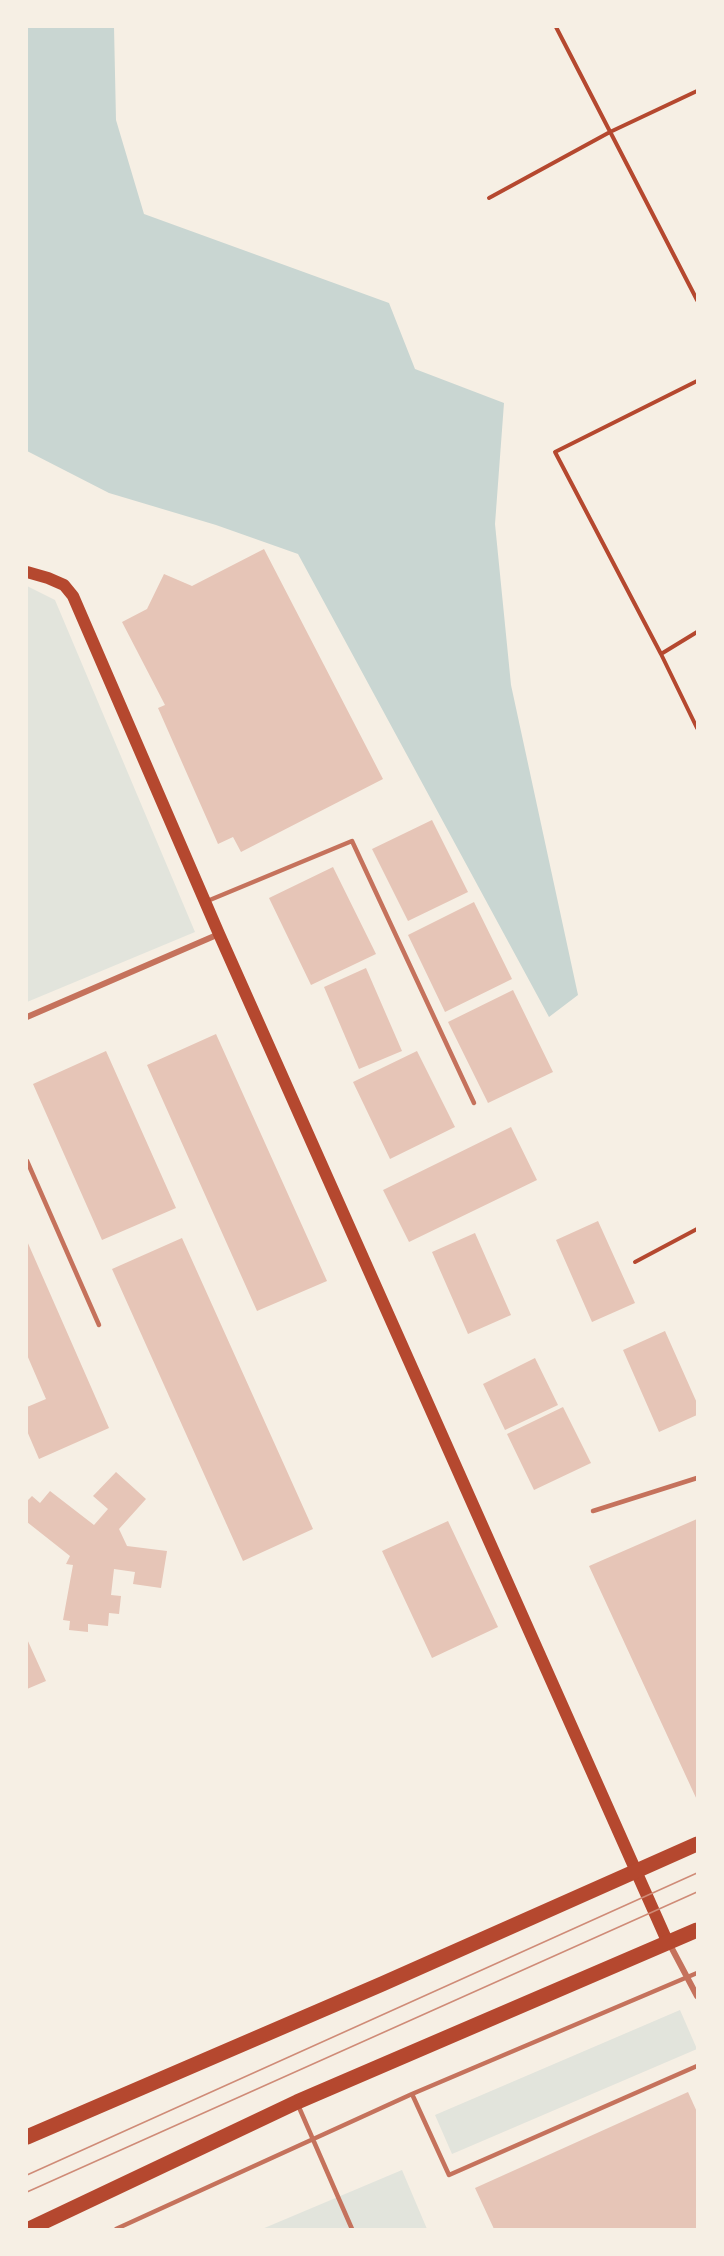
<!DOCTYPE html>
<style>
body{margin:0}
#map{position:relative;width:724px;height:2256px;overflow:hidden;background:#f6efe4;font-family:Montserrat,sans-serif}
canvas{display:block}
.frame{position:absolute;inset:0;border:28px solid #f6efe4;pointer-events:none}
</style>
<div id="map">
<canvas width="724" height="2256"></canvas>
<div class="frame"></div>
</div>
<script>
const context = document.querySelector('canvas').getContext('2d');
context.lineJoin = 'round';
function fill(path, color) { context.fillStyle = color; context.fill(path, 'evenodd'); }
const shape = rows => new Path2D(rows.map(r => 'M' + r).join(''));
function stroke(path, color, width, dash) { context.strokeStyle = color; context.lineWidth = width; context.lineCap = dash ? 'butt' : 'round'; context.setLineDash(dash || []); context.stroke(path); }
const green = shape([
 [27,586,55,600,195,932,27,1002],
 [680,2010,697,2049,452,2154,435,2115],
 [402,2170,427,2229,262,2229]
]);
const water = shape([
 [27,27,114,27,116,120,144,214,389,303,415,369,504,403,495,524,511,685,578,995,549,1017,298,554,216,525,109,493,27,451]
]);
const building = shape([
 [264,549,383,779,241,852,233,837,218,844,158,708,165,705,122,622,147,609,164,574,192,586],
 [432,820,468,892,408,921,372,849],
 [333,867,376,954,311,985,269,898],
 [474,902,512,979,445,1012,408,935],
 [366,968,402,1051,359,1069,324,987],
 [513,990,553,1072,488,1103,448,1022],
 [216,1034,327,1281,257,1311,147,1065],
 [106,1051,176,1208,102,1240,33,1084],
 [417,1051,455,1127,390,1159,353,1082],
 [511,1127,537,1180,409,1242,383,1190],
 [598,1221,635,1303,592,1322,556,1240],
 [475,1233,511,1315,468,1334,432,1252],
 [182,1238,313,1529,243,1561,112,1269],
 [27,1241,109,1428,39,1459,27,1431,27,1407,46,1399,27,1355],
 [665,1331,697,1403,697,1415,659,1432,623,1350],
 [535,1358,558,1405,505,1430,483,1384],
 [563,1407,591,1463,534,1490,507,1434],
 [116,1472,146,1499,119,1529,127,1546,167,1551,161,1588,133,1584,135,1572,114,1569,111,1595,121,1596,119,1614,109,1613,108,1626,88,1624,88,1632,69,1630,70,1621,63,1620,73,1565,66,1564,70,1556,27,1522,27,1501,32,1496,40,1503,50,1491,94,1525,108,1509,93,1496],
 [697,1519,697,1800,589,1566],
 [448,1521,498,1627,432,1658,382,1551],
 [27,1639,46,1681,27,1689],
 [688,2092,697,2112,697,2229,494,2229,475,2188]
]);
const path = shape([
 [556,27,697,300],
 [489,198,610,132,697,91],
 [697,632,661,654,697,728],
 [661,654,555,452,697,381],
 [635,1262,697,1229]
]);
const service = shape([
 [205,902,352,841,474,1103],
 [27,1161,99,1325],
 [593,1511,697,1478],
 [412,2094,449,2175,697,2066],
 [298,2105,352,2229],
 [116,2229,412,2094,697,1973]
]);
const minor = shape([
 [27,1017,219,934],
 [669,1943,697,1996]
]);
const secondary = shape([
 [27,572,48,578,64,585,73,596,219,934,668,1943]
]);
const primary = shape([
 [27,2137,382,1984,697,1844],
 [29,2229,297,2102,697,1930]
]);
const tram = shape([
 [27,2175,697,1873],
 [27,2192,697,1892]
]);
fill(green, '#e2e4dc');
fill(water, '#c9d6d2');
fill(building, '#e6c5b7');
stroke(path, '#b5482f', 4);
stroke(service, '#c5725c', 4.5);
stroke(minor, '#c5725c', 6);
stroke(secondary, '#b5482f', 12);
stroke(primary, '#b5482f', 15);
stroke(tram, '#cf8b77', 1.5);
</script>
